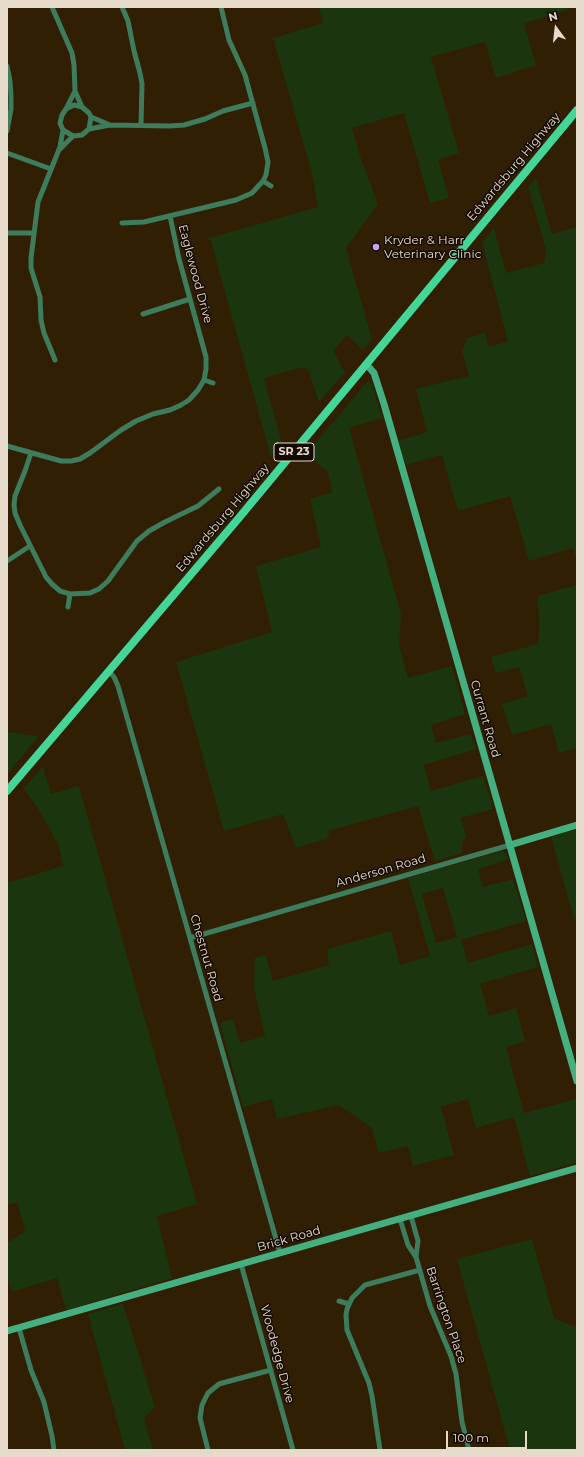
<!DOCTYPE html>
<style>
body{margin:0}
#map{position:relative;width:584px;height:1457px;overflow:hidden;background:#311f04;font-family:Montserrat,sans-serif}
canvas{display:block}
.frame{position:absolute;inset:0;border:8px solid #e6dacb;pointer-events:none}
.north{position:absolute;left:536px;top:8px;width:40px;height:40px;-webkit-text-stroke:3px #130b03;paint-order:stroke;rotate:345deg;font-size:11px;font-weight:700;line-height:16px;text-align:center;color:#e6dacb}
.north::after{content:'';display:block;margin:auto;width:14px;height:18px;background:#e6dacb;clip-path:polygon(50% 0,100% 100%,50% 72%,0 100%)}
.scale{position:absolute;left:446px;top:1431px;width:81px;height:18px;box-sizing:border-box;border:2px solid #e6dacb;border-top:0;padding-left:5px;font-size:12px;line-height:14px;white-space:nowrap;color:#e6dacb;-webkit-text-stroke:3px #130b03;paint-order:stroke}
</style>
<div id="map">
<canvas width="584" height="1457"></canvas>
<div class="frame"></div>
<div class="north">N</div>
<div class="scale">100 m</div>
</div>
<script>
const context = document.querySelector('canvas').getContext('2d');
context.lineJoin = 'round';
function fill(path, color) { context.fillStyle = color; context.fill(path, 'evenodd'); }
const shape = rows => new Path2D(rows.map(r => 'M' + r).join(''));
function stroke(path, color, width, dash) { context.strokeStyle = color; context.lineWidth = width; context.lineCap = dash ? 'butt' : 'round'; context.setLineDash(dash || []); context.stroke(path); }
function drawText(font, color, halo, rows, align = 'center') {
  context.font = font + ' Montserrat,sans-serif'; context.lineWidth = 3; context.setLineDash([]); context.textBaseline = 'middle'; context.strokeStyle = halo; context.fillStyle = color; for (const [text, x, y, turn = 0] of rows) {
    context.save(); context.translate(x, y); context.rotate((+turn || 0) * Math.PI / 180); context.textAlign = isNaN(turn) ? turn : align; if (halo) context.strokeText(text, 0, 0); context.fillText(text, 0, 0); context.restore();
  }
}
const green = shape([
 [319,7,567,7,568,10,524,23,536,65,496,78,485,42,431,57,459,153,438,160,449,198,430,203,404,113,352,128,361,159,378,204,346,248,372,339,363,350,347,335,333,351,345,372,319,402,308,369,299,368,264,378,282,444,271,457,210,238,318,207,312,173,273,38,323,23],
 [536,178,552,234,577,227,577,560,573,548,529,561,510,496,458,511,442,455,405,465,398,441,427,432,416,389,469,376,462,351,467,338,485,333,489,347,508,341,482,243,494,228,506,273,544,263,546,250,528,187],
 [367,382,371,383,372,385,382,418,349,428,401,614,399,645,408,678,452,666,465,714,431,725,436,743,471,734,476,749,424,765,431,791,483,776,493,809,461,818,466,837,462,843,462,853,435,861,418,806,331,830,326,839,296,848,283,814,224,831,176,662,272,632,256,566,321,547,310,499,332,492,328,472,306,454],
 [577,585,577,748,559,753,551,724,512,735,502,704,528,696,519,667,496,673,491,657,538,644,540,624,537,596],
 [7,732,39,736,7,774],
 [43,766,51,794,79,786,197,1204,157,1216,172,1278,66,1310,57,1278,12,1292,7,1275,7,1243,25,1231,17,1202,7,1205,7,883,63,866,59,846,39,810,24,789],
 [577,829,577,919,574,919,551,837],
 [502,851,506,854,507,860,478,869,483,887,513,879,526,921,461,940,468,963,532,944,538,967,480,984,489,1016,516,1008,525,1041,506,1047,524,1113,577,1099,577,1162,530,1176,514,1117,476,1128,468,1099,441,1107,454,1155,413,1166,408,1146,379,1153,372,1128,339,1105,277,1119,272,1099,243,1107,220,1023,233,1019,240,1043,265,1036,254,988,255,958,266,955,273,981,329,965,327,949,391,931,400,965,430,956,408,878],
 [443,888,457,937,436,943,422,894],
 [532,1239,554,1318,577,1328,577,1450,510,1450,457,1259],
 [123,1304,155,1407,144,1418,153,1450,125,1450,88,1314]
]);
const street = shape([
 [52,7,72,53,74,65,75,91,82,107],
 [122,7,128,21,134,51,140,73,142,84,141,125],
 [7,66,10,81,11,96,11,109,7,131],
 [66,109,74,105,82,107,89,113,91,117,110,125],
 [89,129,110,125,170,126,184,125,205,119,223,111,253,103],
 [63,130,73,136,82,135,89,129,91,117],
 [59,150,73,136],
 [7,153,51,169],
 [263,181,271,186],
 [122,223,144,222,236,200,252,193,263,181,266,175,268,162,265,148,245,75,229,40,221,7],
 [7,233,34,233],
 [143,314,190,299],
 [55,360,44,333,41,320,40,297,31,268,31,258,38,202,60,147,63,130,60,123,62,115,66,109,75,91],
 [204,380,213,383],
 [7,446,61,461,71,461,80,459,90,453,121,430,136,421,153,414,170,410,181,405,189,400,198,390,204,380,206,369,206,357,179,259,170,216],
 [31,453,25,471,15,496,14,505,15,513,20,525,46,577,52,584,60,591,70,594,90,593,99,589,108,581,137,541,149,531,165,522,198,506,219,489],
 [7,561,30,546],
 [68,607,70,594],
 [109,671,114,677,118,686,280,1253],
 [190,938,510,845],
 [411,1216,418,1241,416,1257],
 [400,1219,408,1245,416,1257,430,1306,451,1356,456,1374,462,1422,469,1450],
 [241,1264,293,1450],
 [339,1301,349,1304],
 [19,1328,31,1370,44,1402,52,1436,54,1450],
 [208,1450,200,1418,202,1405,208,1393,219,1384,226,1382,271,1370],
 [380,1450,372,1396,369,1383,347,1330,346,1315,347,1309,352,1298,365,1285,420,1270]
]);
const secondary = shape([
 [367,365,374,373,384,404,577,1081],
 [510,845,577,825],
 [7,1331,577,1168]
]);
const primary = shape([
 [7,791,238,519,577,110]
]);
const markers = [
 [376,247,4,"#c8a5ee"]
];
const shields = [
 [294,452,40]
];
const shieldNames = [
 ["SR 23",294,452]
];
const streetNames = [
 ["Edwardsburg Highway",514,167,-50],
 ["Eaglewood Drive",195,274,75],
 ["Edwardsburg Highway",223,518,-50],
 ["Currant Road",485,719,74],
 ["Anderson Road",381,871,-16],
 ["Chestnut Road",206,958,74],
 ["Brick Road",289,1239,-16],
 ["Barrington Place",446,1315,71],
 ["Woodedge Drive",277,1354,75]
];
const poiNames = [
 ["Kryder & Harr",384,240],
 ["Veterinary Clinic",384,254]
];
fill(green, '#1b350e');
stroke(street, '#3e7c5e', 5);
stroke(secondary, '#44af80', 7);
stroke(primary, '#44d699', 8);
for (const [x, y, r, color] of markers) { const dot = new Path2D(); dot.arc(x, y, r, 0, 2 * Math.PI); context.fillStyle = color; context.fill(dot); stroke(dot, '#130b03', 1.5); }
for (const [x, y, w] of shields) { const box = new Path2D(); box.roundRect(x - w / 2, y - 9, w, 18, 3); context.fillStyle = '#130b03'; context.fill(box); stroke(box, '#e6dacb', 1); }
drawText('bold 11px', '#e6dacb', null, shieldNames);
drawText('12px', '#e6dacb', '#130b03', streetNames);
drawText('12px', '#e6dacb', '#130b03', poiNames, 'left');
</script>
